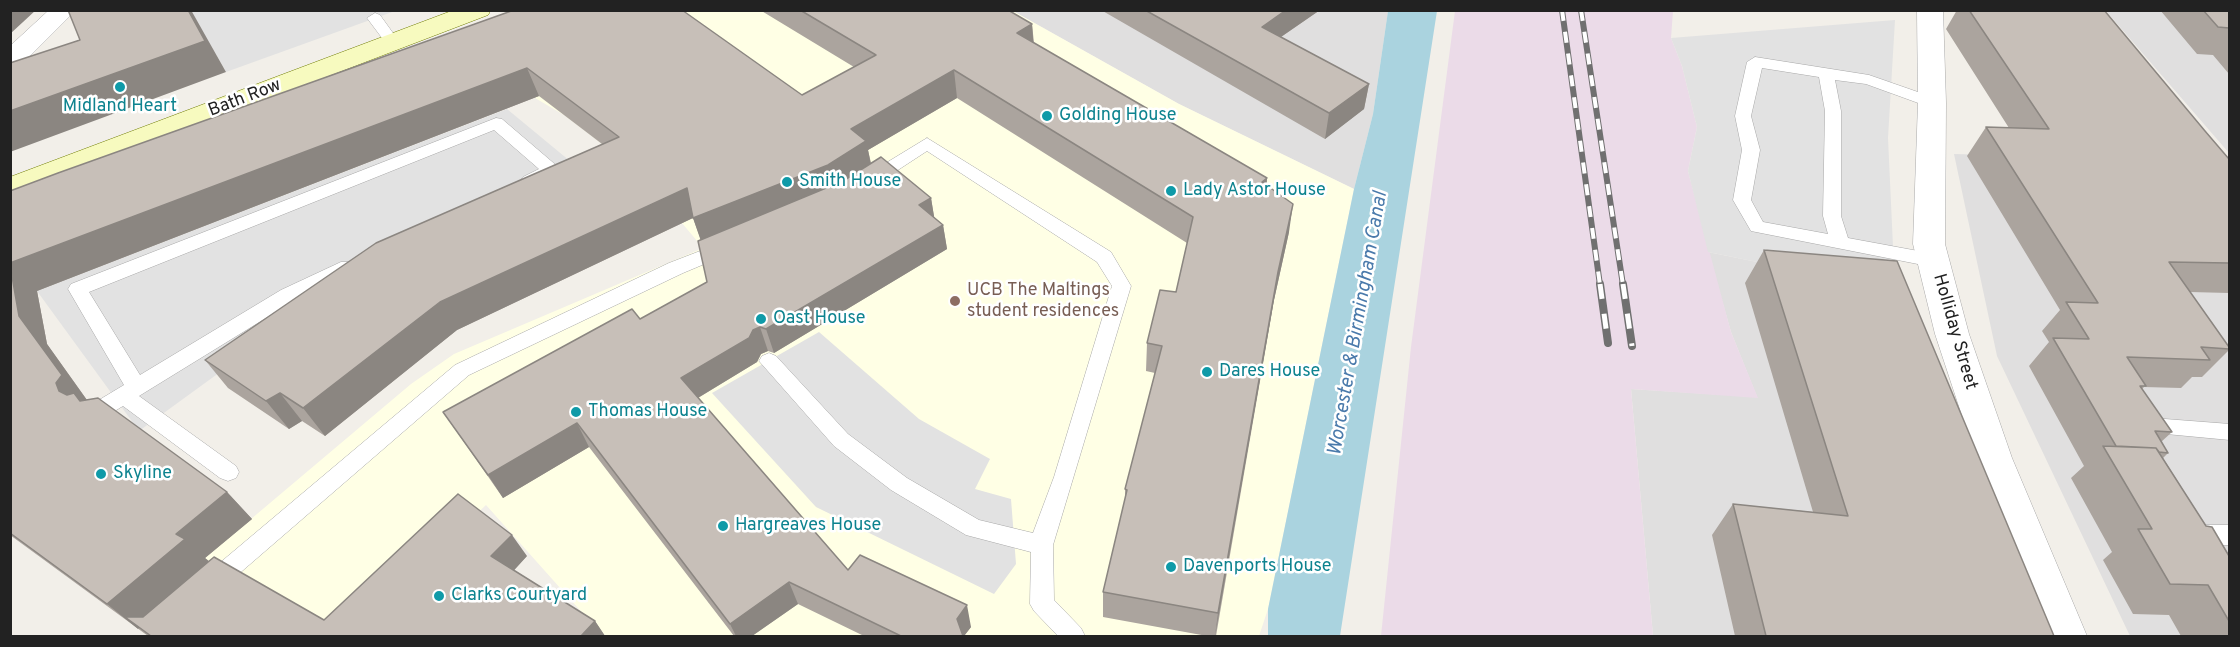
<!DOCTYPE html>
<style>
body{margin:0}
#map{position:relative;width:2240px;height:647px;overflow:hidden;background:#f2efe9;font-family:Overpass,sans-serif}
canvas{display:block}
.frame{position:absolute;inset:0;border:12px solid #222;pointer-events:none}
</style>
<div id="map">
<canvas width="2240" height="647"></canvas>
<div class="frame"></div>
</div>
<script>
const context = document.querySelector('canvas').getContext('2d');
context.lineJoin = 'round';
function fill(path, color) { context.fillStyle = color; context.fill(path, 'evenodd'); }
const shape = rows => new Path2D(rows.map(r => 'M' + r).join(''));
function stroke(path, color, width, dash) { context.strokeStyle = color; context.lineWidth = width; context.lineCap = dash ? 'butt' : 'round'; context.setLineDash(dash || []); context.stroke(path); }
function drawText(font, color, halo, rows, align = 'center') {
  context.font = font + ' Overpass,sans-serif'; context.lineWidth = 5; context.setLineDash([]); context.textBaseline = 'middle'; context.strokeStyle = halo; context.fillStyle = color; for (const [text, x, y, turn = 0] of rows) {
    context.save(); context.translate(x, y); context.rotate((+turn || 0) * Math.PI / 180); context.textAlign = isNaN(turn) ? turn : align; if (halo) context.strokeText(text, 0, 0); context.fillText(text, 0, 0); context.restore();
  }
}
const residential = shape([
 [1013,11,1388,11,1373,114,1354,189,1179,104],
 [2106,11,2229,11,2229,153],
 [1954,154,2229,161,2229,636,2130,636,1997,356],
 [1708,252,1895,290,2010,636,1653,636,1631,389,1757,397,1731,332]
]);
const industrial = shape([
 [1455,11,1673,11,1671,38,1682,66,1697,127,1688,171,1731,332,1758,398,1631,389,1653,636,1381,636,1411,347]
]);
const education = shape([
 [557,11,1013,11,1179,104,1354,189,1268,609,1259,636,603,636,486,505,349,636,148,636,129,622,411,384,454,354,703,248,639,172,564,115,535,98]
]);
const parking = shape([
 [191,11,395,11,226,72],
 [1895,20,1888,138,1895,290,1708,252,1688,171,1697,127,1682,66,1671,38],
 [507,109,582,171,333,290,139,431,37,291],
 [819,332,919,419,990,459,975,489,1011,499,1016,564,994,594,816,507,712,393]
]);
const water = shape([
 [1388,11,1437,11,1340,636,1268,636,1268,609,1354,189,1373,114]
]);
const lane = shape([
 [375,13,380,15,398,40,401,43,398,46,388,46,367,18,375,13],
 [1755,57,1869,75,1938,99,1940,103,1938,107,1932,108,1866,84,1835,80,1841,111,1841,216,1848,238,1940,255,1942,260,1940,265,1933,267,1751,231,1733,200,1742,150,1735,116,1747,62,1755,57],
 [1762,68,1819,77,1825,111,1823,216,1828,234,1763,222,1751,200,1760,150,1751,116,1762,68],
 [496,118,502,119,557,166,560,170,557,174,535,185,523,185,520,181,523,177,539,169,494,130,89,292,140,375,281,290,341,262,355,262,357,267,355,272,295,300,139,396,236,466,239,472,236,478,228,481,220,478,123,406,103,418,96,420,89,418,86,412,89,406,124,385,68,289,71,284,496,118],
 [927,138,1111,252,1131,286,1053,545,1054,600,1081,628,1085,636,1058,636,1034,611,1030,604,1031,552,966,535,891,490,834,446,759,361,762,356,769,353,776,356,848,434,907,478,979,520,1033,533,1054,477,1112,286,1097,262,927,151,875,185,863,185,860,181,863,177,927,138],
 [726,241,733,242,735,247,733,252,683,273,469,375,219,591,211,594,203,591,199,584,203,577,455,365,669,263,726,241],
 [2152,418,2230,424,2230,440,2145,432,2142,426,2145,420,2152,418],
 [2190,525,2230,525,2230,545,2190,545,2182,542,2179,535,2182,528,2190,525]
]);
const street = shape([
 [49,10,76,10,19,67,10,69,10,46,49,10],
 [1917,10,1943,10,1946,103,1945,244,1969,334,2012,458,2087,636,2047,636,1976,458,1935,334,1913,244,1918,103,1917,10]
]);
const secondary = shape([
 [454,10,491,10,488,15,10,198,10,177,454,10]
]);
const railFar1 = shape([
 [1562,10,1600,285],
 [1581,10,1623,285]
]);
const rail = shape([
 [1600,284,1608,343],
 [1623,284,1632,346]
]);
const wall = shape([
 [760,10,1008,10,1032,24,1034,43,1267,178,1267,185,1289,232,1274,300,1216,636,1207,636,1103,617,1103,592,1125,499,1125,489,1155,373,1146,371,1147,343,1176,292,1187,243,957,98,868,150,871,163,931,198,934,217,943,225,947,249,774,353,768,351,761,354,757,362,698,398,848,570,971,627,964,636,864,636,798,604,752,636,734,636,589,447,503,498,443,412,640,319,707,282,701,240,693,218,457,330,325,436,302,421,289,429,228,388,205,360,602,144,539,96,37,291,47,344,87,400,227,492,252,519,205,558,209,561,324,620,527,556,514,570,595,621,605,636,148,636,10,535,10,191,483,22,802,95,854,67],
 [1101,10,1320,10,1281,37,1369,84,1364,109,1325,139],
 [1957,10,2104,10,2205,131,2229,159,2229,293,2190,292,2229,347,2229,350,2202,377,2192,377,2181,388,2144,387,2142,389,2172,432,2161,442,2168,453,2163,458,2206,526,2229,556,2229,636,2181,636,2169,615,2133,614,2103,560,2112,552,2071,478,2084,466,2029,366,2049,342,2042,331,2060,310,1967,156,1986,127,2009,128,1946,29],
 [2160,10,2229,10,2229,74,2213,55,2197,54],
 [1764,250,2054,636,1735,636,1712,535,1733,504,1813,512,1745,283]
]);
const shadedWall = shape([
 [10,10,36,10,10,34],
 [188,10,191,10,226,72,10,152,10,111],
 [1286,10,1320,10,1259,52,1262,27],
 [1032,24,1034,52,1017,33],
 [527,68,539,96,37,291,47,344,89,403,87,406,59,391,19,316,10,263],
 [954,70,957,98,868,150,872,170,703,247,693,218],
 [1369,84,1364,109,1325,139,1329,113],
 [1267,178,1264,206,1262,182],
 [687,188,697,216,457,330,325,436,303,408,440,302],
 [931,198,935,222,919,205],
 [1293,204,1289,232,1274,300,1215,636,1218,613,1278,272],
 [943,225,947,249,774,353,766,329],
 [760,327,768,351,761,354,757,362,691,402,681,378,753,330],
 [280,393,302,421,289,429,266,401],
 [577,423,589,447,503,498,488,475],
 [227,492,252,519,205,558,213,565,139,628,125,617,139,628,138,629,107,604,176,534],
 [512,535,527,556,507,578,491,556],
 [789,582,798,604,752,636,736,636,730,624],
 [967,605,971,627,964,636,961,636,957,619],
 [595,621,605,636,581,636]
]);
const building = shape([
 [68,10,188,10,205,41,10,111,10,63,80,40,68,10],
 [514,10,682,10,802,95,876,55,800,10,1008,10,1032,24,1017,33,1267,178,1262,182,1293,204,1278,272,1218,613,1103,592,1127,490,1125,489,1162,346,1147,343,1160,290,1176,292,1193,217,954,70,851,129,866,141,828,165,693,218,687,188,440,302,303,408,280,393,266,401,205,360,376,243,619,137,527,68,10,263,10,191,58,173,514,10],
 [1145,10,1286,10,1262,27,1369,84,1329,113,1145,10],
 [1969,10,2104,10,2205,131,2229,159,2229,263,2169,262,2229,347,2229,349,2201,347,2210,360,2127,357,2146,386,2140,386,2172,432,2155,431,2168,453,2159,452,2156,448,2116,446,2053,338,2089,339,2066,302,2098,303,1986,127,2049,129,1969,10],
 [2203,10,2229,10,2229,28,2218,27,2203,10],
 [881,157,931,198,919,205,943,225,766,329,760,327,753,330,749,338,681,378,848,570,860,555,967,605,957,619,963,636,901,636,789,582,730,624,577,423,488,475,443,412,632,309,640,319,707,282,698,241,843,181,881,157],
 [1764,250,1897,261,2054,636,1766,636,1733,504,1848,516,1764,250],
 [10,265,19,316,62,375,56,383,59,391,67,395,74,393,80,401,98,398,227,492,176,534,185,539,107,604,10,533,10,265],
 [2103,446,2156,448,2206,526,2212,527,2229,556,2229,621,2208,585,2170,584,2138,529,2152,529,2103,446],
 [458,494,512,535,491,556,595,621,581,636,151,636,125,617,143,617,214,557,324,620,458,494]
]);
const markers = [
 [120,87,6,"#0f9aa8"],
 [1047,116,6,"#0f9aa8"],
 [787,182,6,"#0f9aa8"],
 [1171,191,6,"#0f9aa8"],
 [955,301,6,"#8d6e63"],
 [761,319,6,"#0f9aa8"],
 [1207,372,6,"#0f9aa8"],
 [576,412,6,"#0f9aa8"],
 [101,474,6,"#0f9aa8"],
 [723,526,6,"#0f9aa8"],
 [1171,567,6,"#0f9aa8"],
 [439,596,6,"#0f9aa8"]
];
const streetNames = [
 ["Bath Row",245,99,-21],
 ["Holliday Street",1954,332,74]
];
const cultureNames = [
 ["Midland Heart",120,107,"center"],
 ["Golding House",1059,116],
 ["Smith House",799,182],
 ["Lady Astor House",1183,191],
 ["Oast House",773,319],
 ["Dares House",1219,372],
 ["Thomas House",588,412],
 ["Skyline",113,474],
 ["Hargreaves House",735,526],
 ["Davenports House",1183,567],
 ["Clarks Courtyard",451,596]
];
const educationNames = [
 ["UCB The Maltings",967,291],
 ["student residences",967,312]
];
const waterNames = [
 ["Worcester & Birmingham Canal",1359,324,-80]
];
fill(residential, '#e0dfdf');
fill(industrial, '#ebdbe8');
fill(education, '#ffffe5');
fill(parking, '#e2e2e2');
fill(water, '#aad3df');
stroke(lane, '#a9a9a9', 1);
stroke(street, '#a9a9a9', 1);
stroke(secondary, '#707d05', 1);
fill(lane, '#fff');
fill(street, '#fff');
fill(secondary, '#f7fabf');
stroke(railFar1, '#707070', 6);
stroke(rail, '#707070', 8);
stroke(railFar1, '#fff', 4, [11]);
stroke(rail, '#fff', 5, [15]);
fill(wall, '#aba49e');
fill(shadedWall, '#8b8681');
fill(building, '#c7bfb8');
stroke(building, '#8b8681', 1.5);
for (const [x, y, r, color] of markers) { const dot = new Path2D(); dot.arc(x, y, r, 0, 2 * Math.PI); context.fillStyle = color; context.fill(dot); stroke(dot, '#fff', 2); }
drawText('18px', '#222', '#fff', streetNames);
drawText('18px', '#0d838f', '#fff', cultureNames, 'left');
drawText('18px', '#785e54', '#fff', educationNames, 'left');
drawText('italic 20px', '#4a7aab', '#fff', waterNames);
</script>
